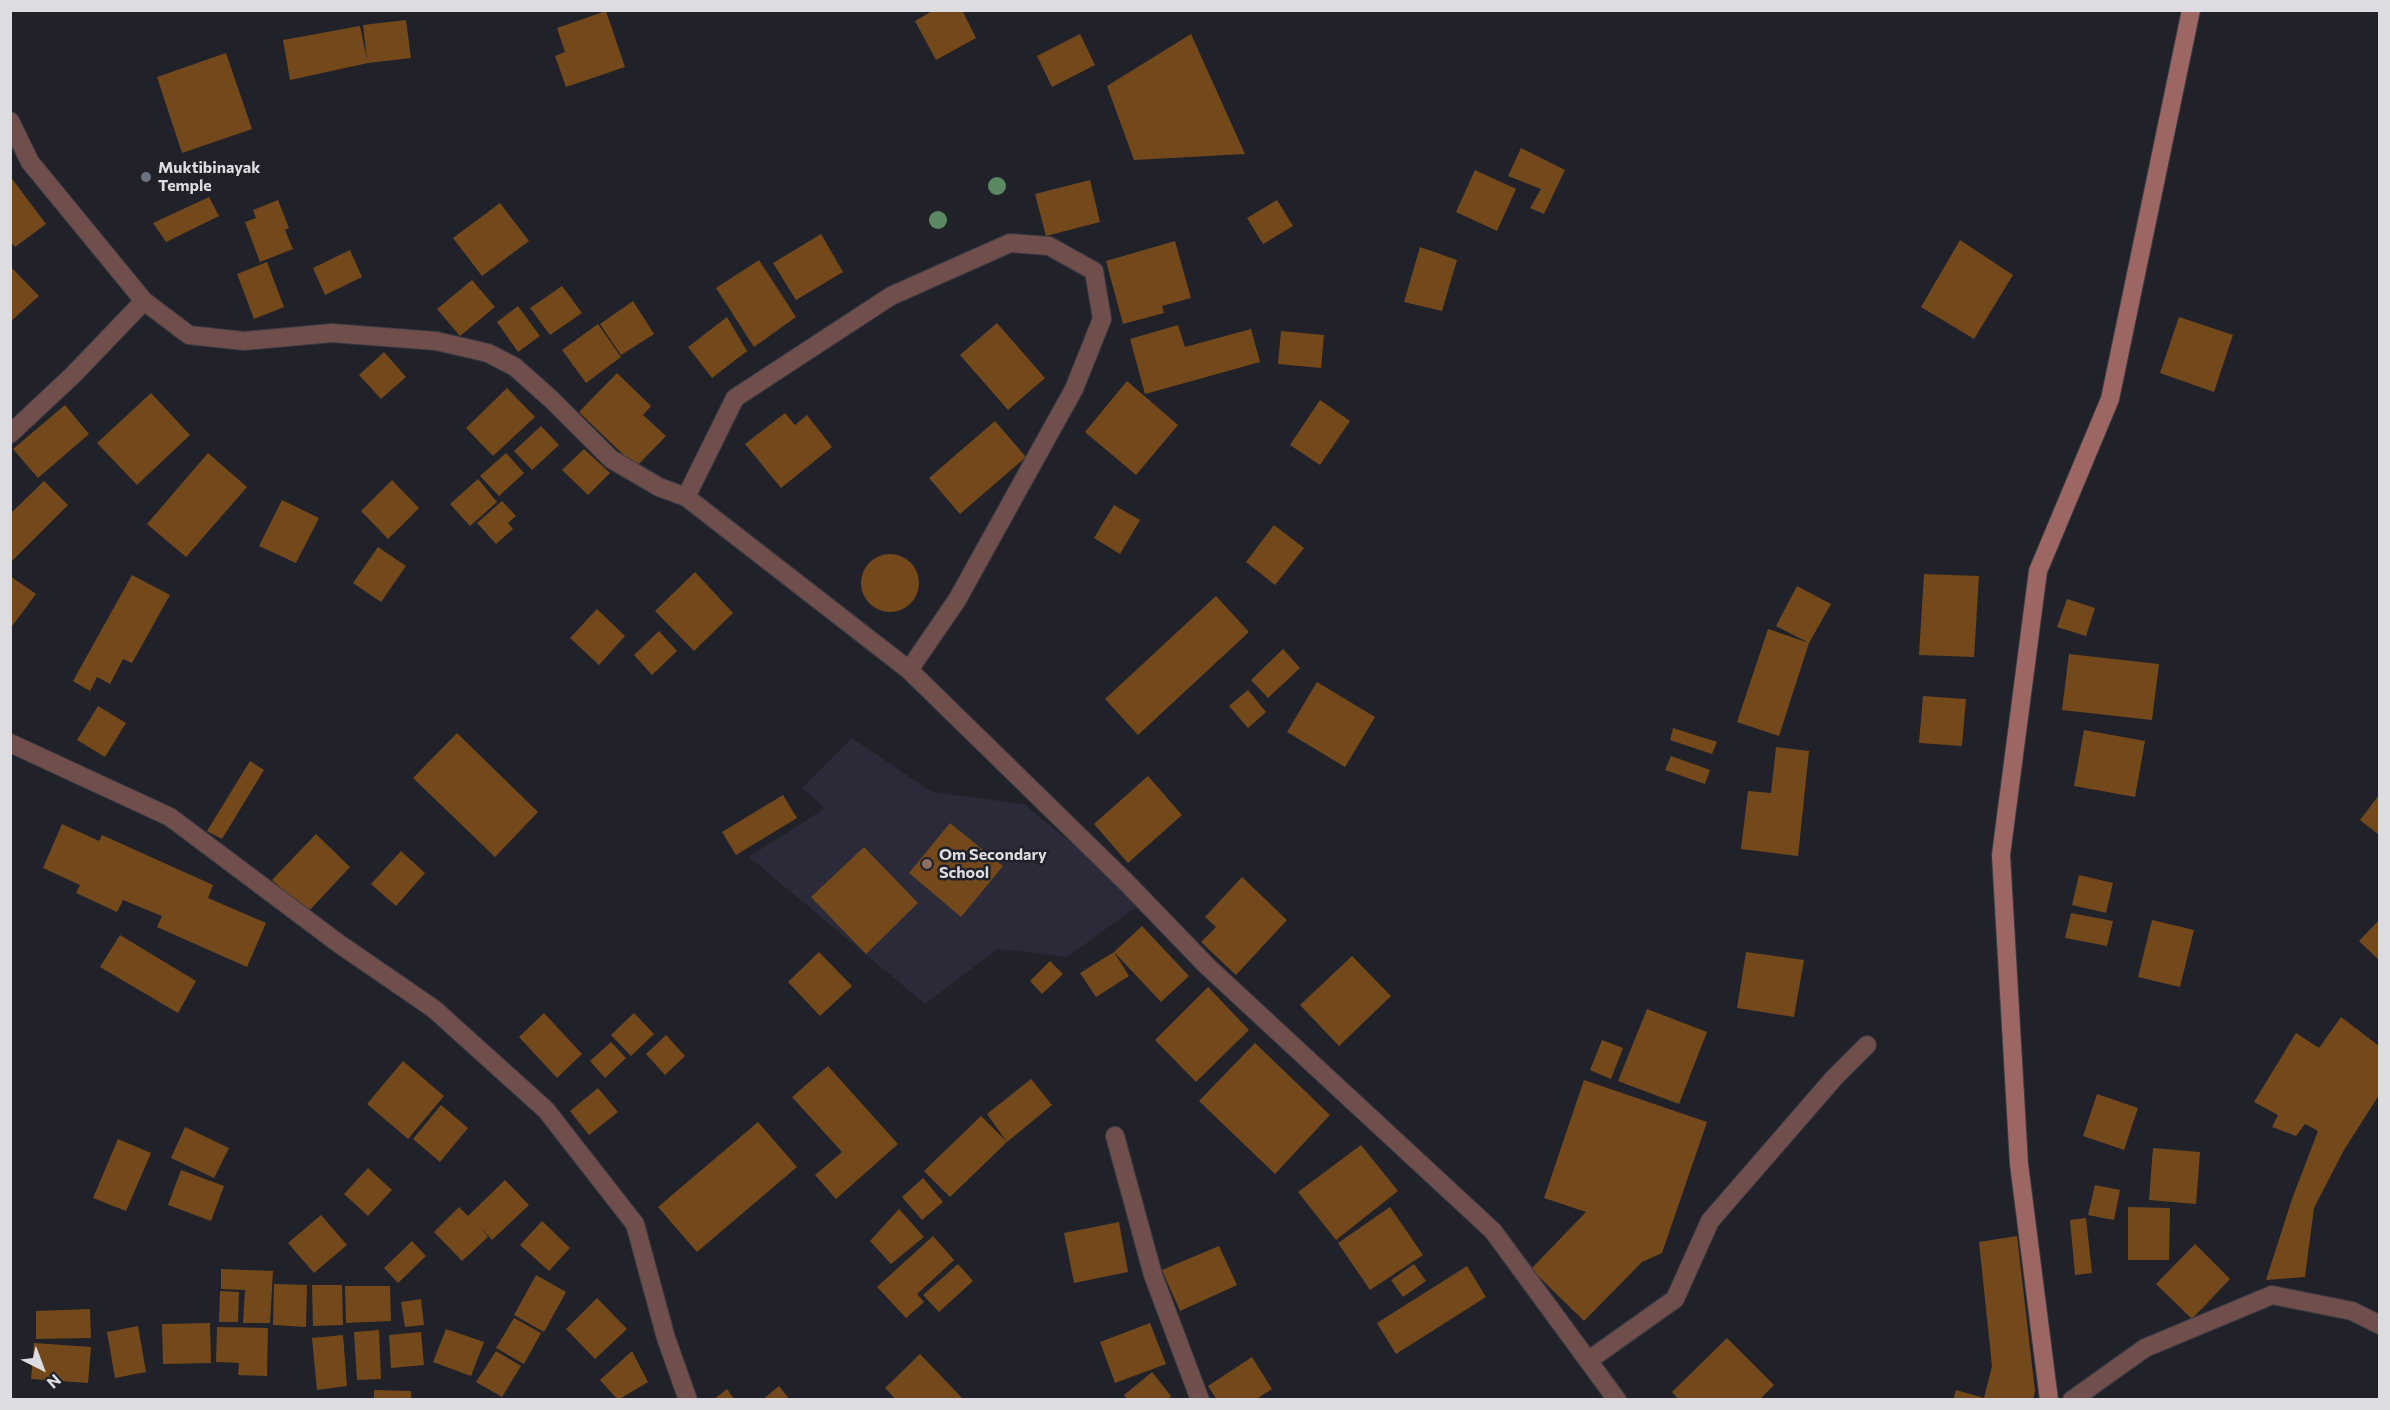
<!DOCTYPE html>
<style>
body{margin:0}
#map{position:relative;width:2390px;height:1410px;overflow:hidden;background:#212129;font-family:Commissioner,sans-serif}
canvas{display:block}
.frame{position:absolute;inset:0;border:12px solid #dcdce1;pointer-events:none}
.north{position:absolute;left:12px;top:1338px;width:60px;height:60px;-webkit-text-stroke:4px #212129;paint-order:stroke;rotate:138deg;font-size:16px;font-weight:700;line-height:24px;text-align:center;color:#dcdce1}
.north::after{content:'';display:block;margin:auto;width:21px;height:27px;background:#dcdce1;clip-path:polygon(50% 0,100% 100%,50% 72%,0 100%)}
</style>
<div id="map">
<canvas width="2390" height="1410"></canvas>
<div class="frame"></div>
<div class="north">N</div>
</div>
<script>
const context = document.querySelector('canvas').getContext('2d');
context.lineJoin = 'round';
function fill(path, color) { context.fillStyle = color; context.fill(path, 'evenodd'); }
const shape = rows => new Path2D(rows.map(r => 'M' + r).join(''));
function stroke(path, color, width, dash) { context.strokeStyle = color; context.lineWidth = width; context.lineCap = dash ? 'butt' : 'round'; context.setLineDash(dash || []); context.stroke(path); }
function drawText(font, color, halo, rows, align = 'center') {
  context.font = font + ' Commissioner,sans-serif'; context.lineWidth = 5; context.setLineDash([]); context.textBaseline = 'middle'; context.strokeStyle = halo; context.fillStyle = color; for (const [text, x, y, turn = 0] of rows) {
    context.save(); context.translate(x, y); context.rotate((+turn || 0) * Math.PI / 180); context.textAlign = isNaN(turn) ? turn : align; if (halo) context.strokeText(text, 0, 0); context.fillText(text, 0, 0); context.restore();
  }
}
const built = shape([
 [852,738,932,792,1024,804,1105,871,1138,906,1067,957,998,949,925,1004,749,857,825,808,802,788]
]);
const building = shape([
 [934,10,962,10,976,38,936,60,915,21],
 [606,11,625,67,566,87,555,56,565,52,557,28],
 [406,20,411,58,368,63,290,80,283,40,360,26,367,60,363,25],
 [1080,34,1095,65,1052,87,1037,56],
 [1191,34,1245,154,1134,160,1107,86],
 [226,53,252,129,182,153,157,77],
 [1521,148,1565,170,1544,214,1530,208,1541,189,1508,176],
 [1475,170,1516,189,1497,231,1456,212],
 [10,176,46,224,15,247,10,241],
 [1090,180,1100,222,1046,236,1035,194],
 [209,197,219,216,166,242,153,223],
 [278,200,289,228,285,230,293,249,260,262,245,222,256,218,253,210],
 [1277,200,1293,226,1263,244,1247,218],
 [500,203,529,241,482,276,453,238],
 [821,234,843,272,796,300,773,263],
 [1960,240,2013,275,1974,339,1921,307],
 [1175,241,1191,298,1162,306,1164,313,1123,324,1106,261],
 [1420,247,1457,260,1442,311,1404,302],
 [350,250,362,277,325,295,313,268],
 [759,260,796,317,754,347,716,288],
 [267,262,284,307,254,319,237,274],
 [10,266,39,296,10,322],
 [472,280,495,307,460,336,437,309],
 [562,286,582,313,550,335,530,308],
 [633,301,654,334,621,355,600,324],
 [518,306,540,336,518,352,497,322],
 [727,317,747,351,712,378,688,347],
 [2179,317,2233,335,2214,392,2160,373],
 [997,323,1045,378,1008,410,960,355],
 [598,324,621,357,586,383,562,350],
 [1178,325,1185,347,1251,329,1260,362,1145,394,1130,339],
 [1281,331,1324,335,1321,368,1278,364],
 [384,352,406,377,381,399,359,375],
 [617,373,651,406,643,415,666,436,636,467,579,412],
 [1127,381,1178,425,1136,475,1085,432],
 [507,388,535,417,493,456,466,428],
 [151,393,190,435,137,485,97,443],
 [1320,400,1350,421,1320,465,1290,445],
 [65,405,89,434,38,478,13,449],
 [785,413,795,425,807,415,832,447,781,488,745,444],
 [995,421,1026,457,960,514,929,478],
 [541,426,559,445,532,470,514,451],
 [584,449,610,473,588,495,562,470],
 [208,453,247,487,186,557,147,524],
 [506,453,524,473,499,496,480,476],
 [478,479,497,502,470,526,450,504],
 [392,480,419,508,388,539,361,511],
 [44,481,68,505,12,561,10,514],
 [282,500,319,518,296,563,259,546],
 [502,501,516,516,508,523,513,529,496,544,477,523],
 [1114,505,1140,520,1120,554,1094,538],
 [1274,525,1304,548,1275,585,1246,562],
 [378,547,406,566,381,602,353,583],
 '861 583a29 29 0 1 1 58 0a29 29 0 1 1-58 0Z',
 [695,572,733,613,694,651,655,611],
 [1924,574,1979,576,1974,657,1919,655],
 [132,575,170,595,132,663,123,659,110,684,97,677,90,691,73,681],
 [10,576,36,594,10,629],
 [1797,586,1831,604,1809,643,1779,736,1737,722,1768,629,1809,643,1776,626],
 [1216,596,1249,632,1138,735,1105,699],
 [2067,599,2095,608,2086,636,2057,627],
 [597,609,625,636,599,665,570,638],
 [659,631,677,651,652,675,634,655],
 [1283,649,1300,668,1268,698,1251,680],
 [2069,654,2159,664,2152,720,2062,710],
 [1317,682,1375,717,1345,767,1287,732],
 [1248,690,1266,712,1248,728,1229,706],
 [1923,696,1966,699,1962,746,1919,743],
 [98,706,126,723,105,757,77,740],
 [1673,728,1717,742,1712,754,1670,740],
 [2084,730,2145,741,2135,797,2074,786],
 [457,733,538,812,495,857,413,778],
 [1776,747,1809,751,1798,856,1741,849,1748,791,1771,793],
 [1671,756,1710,770,1705,784,1665,770],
 [250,761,264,770,222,839,207,831],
 [1148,776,1182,815,1128,863,1094,824],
 [783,795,797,818,736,855,722,832],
 [2379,795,2379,835,2360,820],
 [950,823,1003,866,961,917,909,873],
 [62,824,99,841,102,835,213,885,208,898,266,923,247,967,157,927,162,916,123,900,117,912,76,893,80,885,43,868],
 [316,834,350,867,307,913,272,880],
 [864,847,918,903,866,954,811,897],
 [401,851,425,873,396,906,371,884],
 [2079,875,2113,883,2106,913,2072,905],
 [1242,877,1287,920,1236,975,1201,942,1216,927,1205,917],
 [2071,913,2113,921,2107,946,2065,938],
 [2152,920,2194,930,2180,987,2138,977],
 [2379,920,2379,960,2359,941],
 [1142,926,1189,976,1161,1002,1114,952],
 [120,935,196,981,178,1013,100,967],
 [819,952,852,986,820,1016,788,982],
 [1114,952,1129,976,1096,997,1080,973],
 [1746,952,1804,960,1794,1017,1737,1008],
 [1352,956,1391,996,1339,1046,1300,1005],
 [1050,961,1063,974,1042,994,1030,981],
 [1208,987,1249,1030,1196,1082,1155,1040],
 [1647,1009,1707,1032,1679,1104,1618,1081],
 [544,1013,582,1054,557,1078,519,1037],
 [634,1013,654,1034,631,1056,611,1035],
 [2341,1017,2379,1046,2379,1095,2344,1150,2314,1208,2305,1277,2266,1280,2292,1199,2318,1131,2305,1124,2296,1136,2272,1127,2278,1115,2254,1102,2296,1033,2319,1048],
 [666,1035,685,1056,665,1075,646,1054],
 [1602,1040,1623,1048,1611,1079,1590,1070],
 [611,1042,626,1058,605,1078,590,1061],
 [1255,1043,1330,1115,1275,1174,1199,1101],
 [403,1061,444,1096,408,1139,367,1104],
 [828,1066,898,1144,836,1199,815,1175,842,1152,792,1097],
 [1031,1079,1052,1105,1007,1142,950,1197,924,1171,981,1116,1007,1142,987,1114],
 [1584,1080,1707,1122,1662,1253,1642,1262,1584,1321,1531,1269,1586,1212,1544,1198],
 [598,1088,618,1112,589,1135,570,1111],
 [2097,1094,2138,1108,2124,1150,2083,1136],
 [441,1105,468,1128,440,1162,413,1139],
 [758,1122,797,1167,697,1252,658,1207],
 [185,1127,229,1148,214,1178,171,1158],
 [118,1139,151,1153,126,1211,93,1198],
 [1361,1145,1398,1191,1336,1240,1298,1192],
 [2153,1148,2200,1152,2196,1204,2149,1200],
 [368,1168,392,1190,368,1216,344,1194],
 [181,1170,224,1186,211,1221,168,1205],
 [923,1178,943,1202,922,1220,902,1197],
 [505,1180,529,1205,492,1240,480,1227,488,1237,462,1261,434,1232,459,1207,468,1216],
 [2095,1185,2120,1190,2114,1220,2088,1215],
 [1390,1207,1423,1255,1370,1290,1338,1243],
 [2128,1207,2170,1208,2169,1260,2128,1260],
 [899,1209,924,1237,891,1264,870,1241],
 [321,1215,347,1245,314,1273,288,1243],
 [2086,1218,2092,1273,2075,1275,2070,1220],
 [542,1221,570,1248,549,1271,520,1245],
 [1119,1222,1128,1272,1074,1283,1064,1233],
 [933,1236,954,1260,917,1294,924,1302,906,1318,877,1287],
 [2017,1236,2035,1391,2033,1400,1953,1400,1956,1390,1984,1398,1992,1366,1979,1242],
 [412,1241,426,1256,398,1283,384,1268],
 [2195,1244,2230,1279,2192,1319,2156,1284],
 [1219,1246,1237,1285,1180,1311,1162,1270],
 [958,1264,973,1281,939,1312,923,1295],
 [1414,1264,1426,1281,1403,1297,1391,1280],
 [1467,1266,1486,1297,1396,1354,1377,1323],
 [221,1269,273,1271,270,1323,243,1323,245,1290,221,1289],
 [536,1275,566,1292,544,1332,514,1315],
 [274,1284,307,1285,306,1327,273,1325],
 [312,1285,342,1285,343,1325,313,1326],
 [345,1286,390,1286,391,1321,346,1323],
 [220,1291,239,1292,238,1322,219,1322],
 [597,1298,627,1329,595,1359,566,1329],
 [421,1299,424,1325,405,1327,401,1302],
 [90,1309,91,1338,36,1339,36,1311],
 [514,1318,541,1333,524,1364,496,1348],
 [210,1323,211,1363,163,1364,162,1324],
 [1150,1323,1166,1364,1115,1383,1100,1342],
 [138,1326,146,1372,115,1378,107,1332],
 [217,1327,268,1328,267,1376,238,1375,239,1363,216,1362],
 [446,1329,484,1342,471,1376,433,1362],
 [379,1330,381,1379,357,1380,354,1332],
 [421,1332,424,1365,391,1368,389,1335],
 [343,1335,347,1386,317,1390,312,1338],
 [1727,1338,1774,1385,1759,1400,1679,1400,1672,1392],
 [34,1343,91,1347,88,1383,31,1379],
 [496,1351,521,1366,502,1397,476,1382],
 [632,1351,648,1382,618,1400,600,1380],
 [920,1354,964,1400,896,1400,885,1388],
 [1252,1357,1272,1389,1255,1400,1217,1400,1208,1386],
 [1152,1372,1171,1396,1167,1400,1127,1400,1124,1395],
 [779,1386,790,1400,762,1400],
 [727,1389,735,1400,713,1400],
 [374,1390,411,1391,411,1400,374,1400]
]);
const street = shape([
 [10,121,30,162,144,301,189,335,244,341,332,333,436,341,488,353,515,367,552,400,611,459,659,487,686,497,909,670,1126,882,1207,966,1493,1231,1617,1400],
 [10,434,73,375,144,301],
 [686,497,735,398,891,296,1010,243,1049,246,1094,271,1102,319,1074,389,957,600,909,670],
 [10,743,170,817,338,943,434,1009,546,1110,635,1224,666,1338,688,1400],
 [1115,1136,1153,1275,1200,1400],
 [1589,1360,1675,1299,1710,1221,1834,1078,1867,1045],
 [2072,1400,2145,1348,2272,1295,2352,1311,2380,1325]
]);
const secondary = shape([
 [2049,1400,2019,1164,2001,855,2038,571,2110,399,2191,10]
]);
const trees = [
 [997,186],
 [938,220]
];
const markers = [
 [146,177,6,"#6b7280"],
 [927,864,6,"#8d6e63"]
];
const poiNames = [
 ["Muktibinayak",158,168],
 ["Temple",158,186],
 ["Om Secondary",939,855],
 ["School",939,873]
];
fill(built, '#2a2a38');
fill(building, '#73491c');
stroke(street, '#3b3b43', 20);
stroke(secondary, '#3b3b43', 20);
stroke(street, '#704e4c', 18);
stroke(secondary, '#9c6663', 18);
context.fillStyle = '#5b8962';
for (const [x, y] of trees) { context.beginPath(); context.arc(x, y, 9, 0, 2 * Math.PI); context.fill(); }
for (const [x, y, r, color] of markers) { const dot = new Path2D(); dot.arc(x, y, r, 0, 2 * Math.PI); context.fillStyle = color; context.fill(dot); stroke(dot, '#212129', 2); }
drawText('bold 16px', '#dcdce1', '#212129', poiNames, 'left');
</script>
